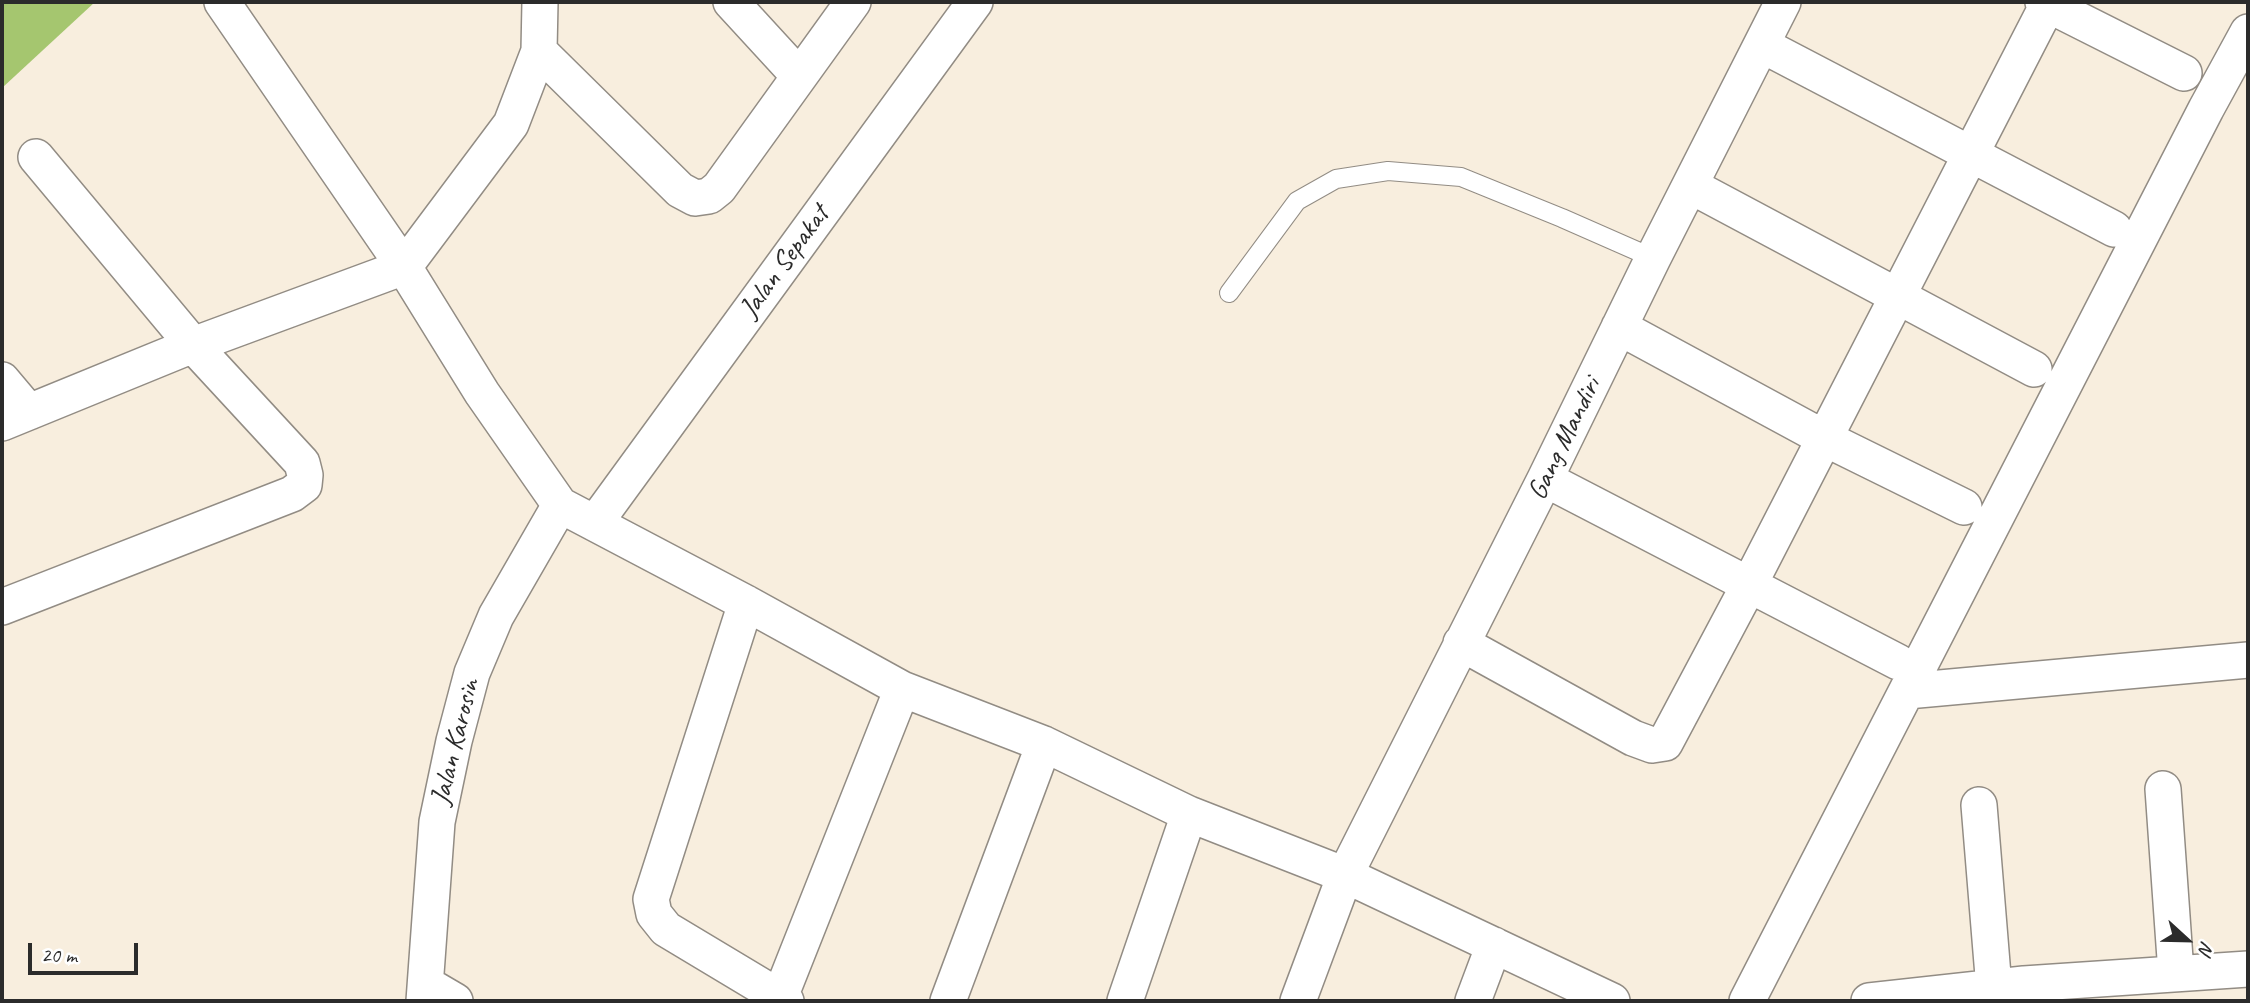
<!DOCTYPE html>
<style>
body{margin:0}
#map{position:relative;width:2250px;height:1003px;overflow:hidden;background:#f8eede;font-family:Caveat,sans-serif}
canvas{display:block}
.frame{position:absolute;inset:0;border:4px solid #2b2b2b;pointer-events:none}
.north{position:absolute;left:2152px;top:905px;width:70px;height:70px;-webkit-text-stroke:5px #fff;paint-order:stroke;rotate:112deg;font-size:19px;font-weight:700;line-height:28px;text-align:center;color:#2b2b2b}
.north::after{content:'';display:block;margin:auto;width:24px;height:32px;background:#2b2b2b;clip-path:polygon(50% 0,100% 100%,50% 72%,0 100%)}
.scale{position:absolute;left:28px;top:943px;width:110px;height:32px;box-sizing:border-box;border:4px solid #2b2b2b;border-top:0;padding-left:9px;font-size:21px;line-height:24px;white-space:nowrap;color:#2b2b2b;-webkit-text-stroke:5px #fff;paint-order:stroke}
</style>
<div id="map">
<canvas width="2250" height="1003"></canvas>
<div class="frame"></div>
<div class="north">N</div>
<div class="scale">20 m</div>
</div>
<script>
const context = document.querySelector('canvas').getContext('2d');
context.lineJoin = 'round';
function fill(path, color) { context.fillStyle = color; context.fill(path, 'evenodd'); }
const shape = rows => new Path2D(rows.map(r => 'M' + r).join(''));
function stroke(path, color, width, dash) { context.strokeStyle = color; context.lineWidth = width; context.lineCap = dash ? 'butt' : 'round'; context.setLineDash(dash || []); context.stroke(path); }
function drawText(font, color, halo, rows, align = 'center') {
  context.font = font + ' Caveat,sans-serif'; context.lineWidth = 7; context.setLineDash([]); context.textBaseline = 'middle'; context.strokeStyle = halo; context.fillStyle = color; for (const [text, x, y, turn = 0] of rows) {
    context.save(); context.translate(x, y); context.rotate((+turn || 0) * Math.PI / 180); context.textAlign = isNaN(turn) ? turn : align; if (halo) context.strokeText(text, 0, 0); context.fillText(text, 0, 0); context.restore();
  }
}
const green = shape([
 [2,2,95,2,2,88]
]);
const lane = shape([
 [1229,293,1297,201,1336,179,1388,171,1461,177,1562,218,1653,258]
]);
const street = shape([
 [222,2,404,267,482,393,560,505,746,603,902,689,1044,744,1189,814,1345,875,1612,1001],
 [731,2,799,76],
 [2043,2,2184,73],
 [1762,45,2114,229],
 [539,51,680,190,695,198,709,196,719,188,853,2],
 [1691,186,2034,369],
 [1619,327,1824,438,1964,507],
 [2,380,29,412],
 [2,423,193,345,404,267,511,124,539,51,540,2],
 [1545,479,1898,662],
 [595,523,975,2],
 [746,603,651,899,654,914,666,929,786,1001],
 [2,607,292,494,304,485,305,475,302,463,193,345,36,157],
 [1461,643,1633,738,1652,745,1665,743,1749,585,2049,2],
 [1907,691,2248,660],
 [2163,789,2176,973],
 [1979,805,1994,988],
 [426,984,455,1001],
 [780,997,902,689],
 [424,1001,437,822,454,741,472,673,496,616,560,505],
 [948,1001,1044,744],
 [1125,1001,1189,814],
 [1298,1001,1345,875,1545,479,1653,258,1783,2],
 [1473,1001,1494,945],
 [1747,1001,2206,109,2248,32],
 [1869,1001,2024,984,2248,969]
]);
const streetNames = [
 ["Jalan Sepakat",785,262,-54],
 ["Gang Mandiri",1565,439,-64],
 ["Jalan Karosin",456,742,-76]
];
fill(green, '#a5c66f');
stroke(lane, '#928c84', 20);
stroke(street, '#928c84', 38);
stroke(lane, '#fff', 18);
stroke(street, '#fff', 35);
drawText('28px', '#2b2b2b', '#fff', streetNames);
</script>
